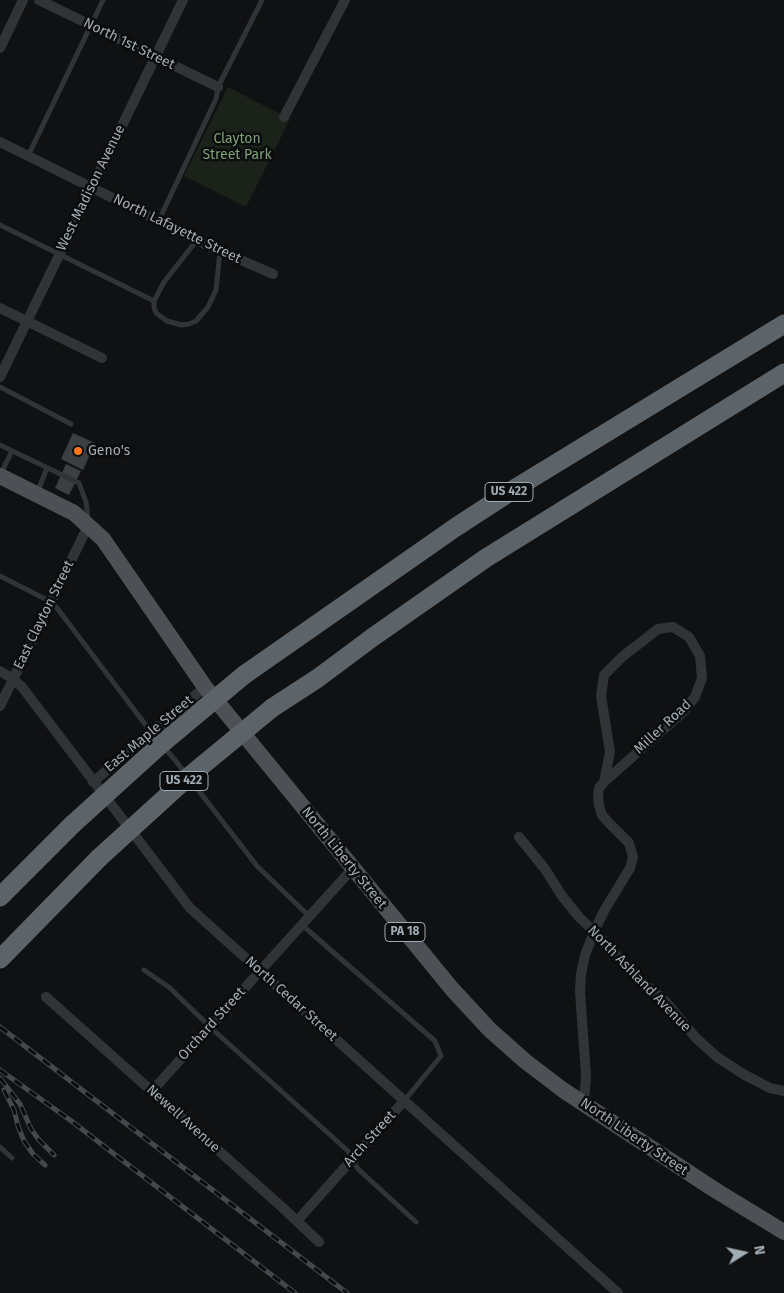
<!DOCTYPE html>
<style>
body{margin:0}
#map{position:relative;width:784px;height:1293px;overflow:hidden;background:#101112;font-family:"Fira Sans",sans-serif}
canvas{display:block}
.north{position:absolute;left:719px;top:1228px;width:50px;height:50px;-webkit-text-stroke:4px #0b0c0d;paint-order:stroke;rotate:80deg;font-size:14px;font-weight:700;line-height:20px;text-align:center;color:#a0acb4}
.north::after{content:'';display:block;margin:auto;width:18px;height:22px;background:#a0acb4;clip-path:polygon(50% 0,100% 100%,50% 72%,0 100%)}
</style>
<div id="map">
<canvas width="784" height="1293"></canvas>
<div class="north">N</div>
</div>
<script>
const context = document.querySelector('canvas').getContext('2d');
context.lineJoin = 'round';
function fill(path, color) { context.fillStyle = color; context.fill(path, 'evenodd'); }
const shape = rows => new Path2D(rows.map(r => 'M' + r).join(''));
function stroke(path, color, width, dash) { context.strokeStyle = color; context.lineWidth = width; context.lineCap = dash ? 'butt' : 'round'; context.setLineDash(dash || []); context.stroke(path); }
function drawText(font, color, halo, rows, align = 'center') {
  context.font = font + ' "Fira Sans",sans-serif'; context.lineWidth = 5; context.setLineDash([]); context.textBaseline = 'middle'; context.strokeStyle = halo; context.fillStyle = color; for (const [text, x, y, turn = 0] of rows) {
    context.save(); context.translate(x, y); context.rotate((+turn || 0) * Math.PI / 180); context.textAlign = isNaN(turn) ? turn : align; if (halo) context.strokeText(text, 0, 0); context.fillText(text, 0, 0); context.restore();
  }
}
const green = shape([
 [228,87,290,119,246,207,184,176]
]);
const building = shape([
 [73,433,95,443,83,470,61,459],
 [66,464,81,471,69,495,55,488]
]);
const service = shape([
 [28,156,103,0],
 [159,220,216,99,218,87,262,0],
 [0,225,154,301],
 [197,240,164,282,154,301,154,307,156,313,167,321,181,325,189,324,196,321,208,307,216,290,220,251],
 [0,387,71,424],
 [0,445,79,483,86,502,88,519],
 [1,473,12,451],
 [37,493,47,468],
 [0,576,51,602,57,608,151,732,175,760,257,866,309,916],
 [302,925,435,1041,441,1056,404,1101],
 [144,970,170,988,210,1027,348,1151,358,1169,416,1222],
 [0,1147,12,1158]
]);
const minor = shape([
 [39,0,218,87],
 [0,48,23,0],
 [284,117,345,0],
 [0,142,211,247,273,274],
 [0,308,102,358],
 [0,377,183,0],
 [0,671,13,679,22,687,190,908,618,1293],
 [0,706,89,524],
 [93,782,205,687],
 [519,837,545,869,562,896,579,917,607,944,631,972,665,1001,696,1038,717,1057,743,1074,770,1088,784,1091],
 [46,997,283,1208,319,1242],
 [152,1091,353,868],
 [584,1104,586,1075,580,992,581,974,585,955,594,932,604,911,630,868,633,857,629,843,609,823,602,815,599,806,598,796,599,788,604,782,610,752,601,696,604,675,622,657,658,629,673,627,689,637,700,656,702,678,695,697,682,713,604,782],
 [297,1221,404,1101]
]);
const primary = shape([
 [0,476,74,513,103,539,205,687,452,989,490,1030,525,1061,563,1090,715,1190,784,1232]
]);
const motorway = shape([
 [244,675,456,527,519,486,784,324],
 [272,708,318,678,373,637,486,558,784,373],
 [0,897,73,824],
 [0,959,99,858]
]);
const rail = shape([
 [0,1027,347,1293],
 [0,1070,70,1120,295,1293],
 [0,1078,20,1104,31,1129,39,1140,54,1155],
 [4,1090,14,1110,18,1126,24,1141,33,1154,45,1165]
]);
const motorwayBridge = shape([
 [73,824,159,746,244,675],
 [99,858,187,778,272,708]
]);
const markers = [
 [78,451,5,"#ff751b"]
];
const shields = [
 [509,492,48],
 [184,781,48],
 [405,932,40]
];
const shieldNames = [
 ["US 422",509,492],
 ["US 422",184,781],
 ["PA 18",405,932]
];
const streetNames = [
 ["North 1st Street",129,44,26],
 ["West Madison Avenue",91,188,-64],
 ["North Lafayette Street",177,229,26],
 ["East Clayton Street",44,615,-64],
 ["Miller Road",663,727,-43],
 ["East Maple Street",149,734,-40],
 ["North Liberty Street",344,858,51],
 ["North Ashland Avenue",639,979,46],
 ["North Cedar Street",291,999,42],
 ["Orchard Street",212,1024,-48],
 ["Newell Avenue",183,1119,42],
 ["North Liberty Street",634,1137,34],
 ["Arch Street",370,1139,-48]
];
const parkNames = [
 ["Clayton",237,139],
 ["Street Park",237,155]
];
const poiNames = [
 ["Geno's",88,451]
];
fill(green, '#1b221a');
fill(building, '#3c3f42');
stroke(service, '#313437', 5);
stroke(minor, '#313437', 10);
stroke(primary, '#4d5156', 16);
stroke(motorway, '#5c6369', 19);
stroke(rail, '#44484c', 5);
stroke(rail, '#0b0c0d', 3, [9]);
stroke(motorwayBridge, '#5c6369', 19);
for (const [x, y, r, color] of markers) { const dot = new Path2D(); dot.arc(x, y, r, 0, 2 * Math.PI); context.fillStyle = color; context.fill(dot); stroke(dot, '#0b0c0d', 2); }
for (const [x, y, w] of shields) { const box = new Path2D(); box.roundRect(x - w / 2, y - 9.5, w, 19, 4); context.fillStyle = '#0b0c0d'; context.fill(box); stroke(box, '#a0acb4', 1); }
drawText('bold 12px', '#a0acb4', null, shieldNames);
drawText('14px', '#a0acb4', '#0b0c0d', streetNames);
drawText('14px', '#7ea174', '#0b0c0d', parkNames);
drawText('14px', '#a0acb4', '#0b0c0d', poiNames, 'left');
</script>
